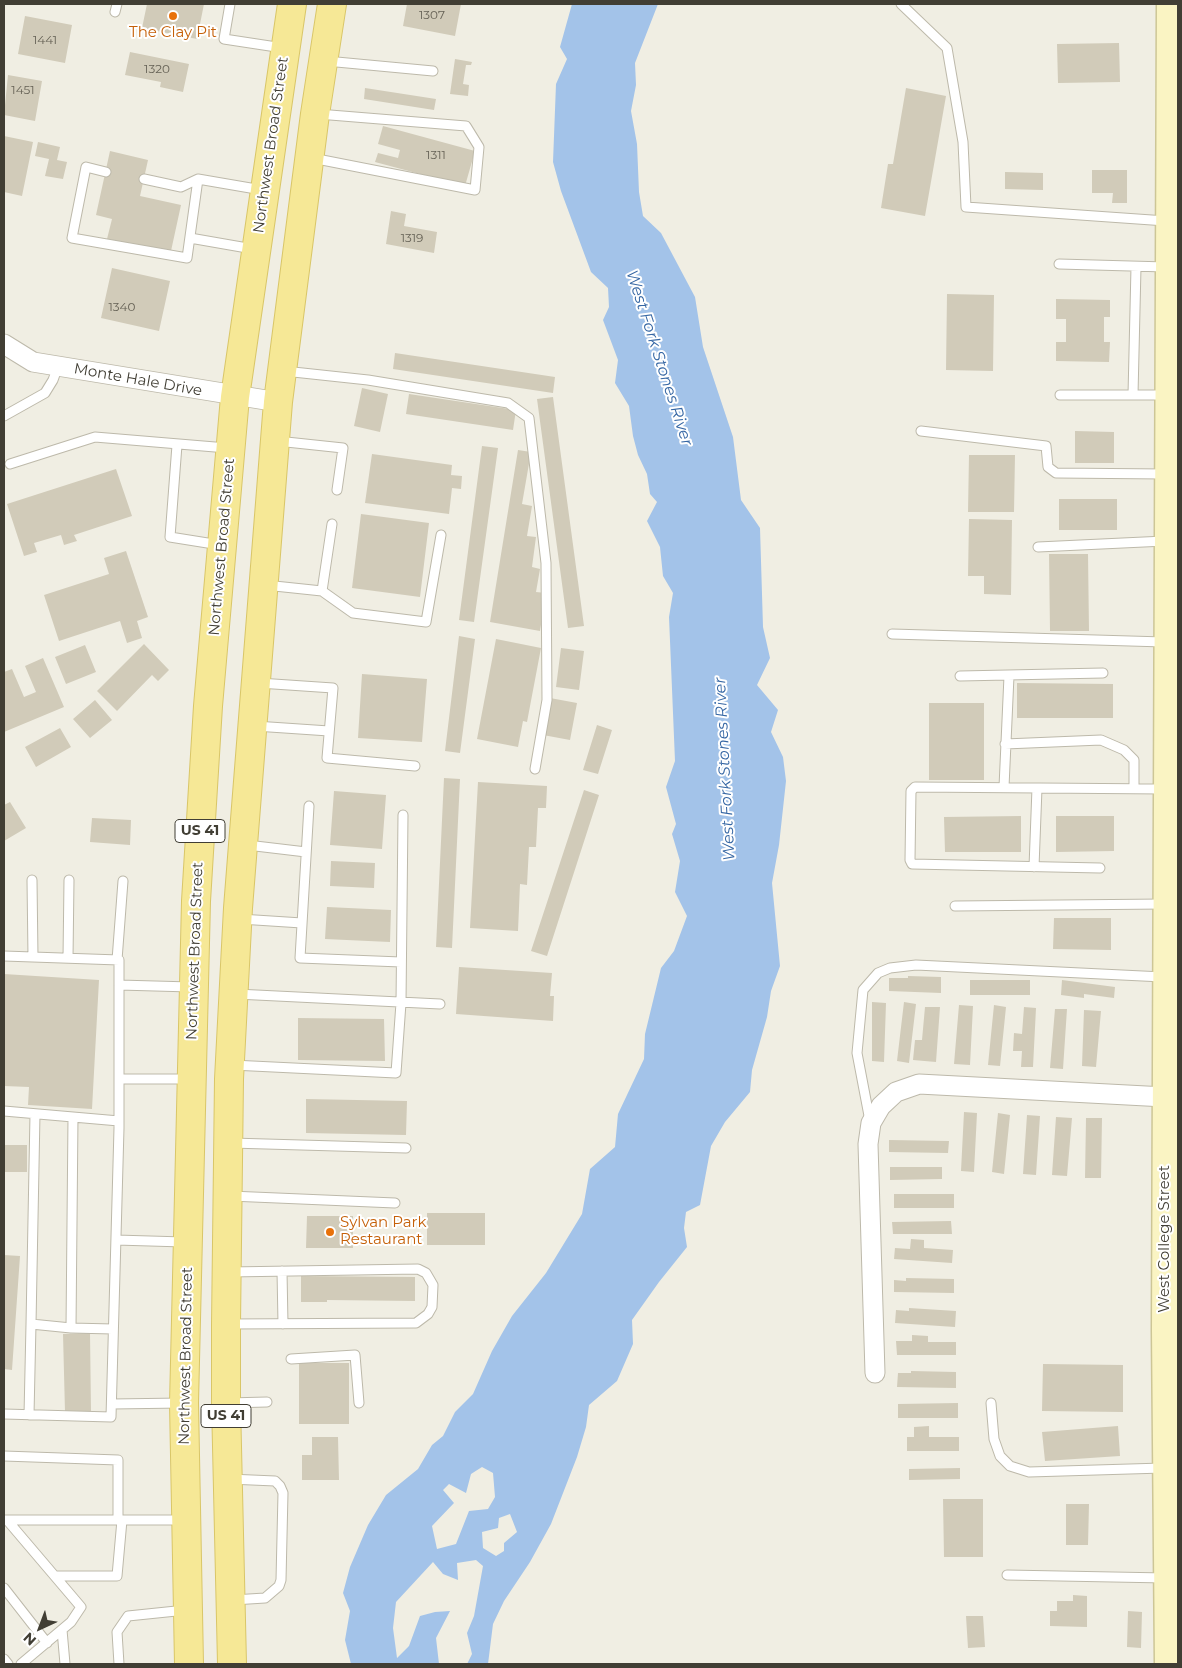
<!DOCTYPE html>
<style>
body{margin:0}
#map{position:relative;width:1182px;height:1668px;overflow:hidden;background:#f0eee3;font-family:Montserrat,sans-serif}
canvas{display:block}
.frame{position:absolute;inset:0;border:5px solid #413e34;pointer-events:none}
.north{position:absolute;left:15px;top:1603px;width:50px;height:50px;-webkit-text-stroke:4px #fff;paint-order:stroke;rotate:223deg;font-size:14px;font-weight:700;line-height:20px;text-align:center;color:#413e34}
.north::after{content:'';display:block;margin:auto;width:18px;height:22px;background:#413e34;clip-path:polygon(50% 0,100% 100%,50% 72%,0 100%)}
</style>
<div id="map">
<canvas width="1182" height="1668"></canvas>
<div class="frame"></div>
<div class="north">N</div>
</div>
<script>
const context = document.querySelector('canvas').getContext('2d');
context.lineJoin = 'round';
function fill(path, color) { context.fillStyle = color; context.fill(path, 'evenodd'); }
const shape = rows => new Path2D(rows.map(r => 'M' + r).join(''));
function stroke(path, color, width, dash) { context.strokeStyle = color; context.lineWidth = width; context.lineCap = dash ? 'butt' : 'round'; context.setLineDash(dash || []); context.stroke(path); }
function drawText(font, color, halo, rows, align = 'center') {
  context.font = font + ' Montserrat,sans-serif'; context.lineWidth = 4; context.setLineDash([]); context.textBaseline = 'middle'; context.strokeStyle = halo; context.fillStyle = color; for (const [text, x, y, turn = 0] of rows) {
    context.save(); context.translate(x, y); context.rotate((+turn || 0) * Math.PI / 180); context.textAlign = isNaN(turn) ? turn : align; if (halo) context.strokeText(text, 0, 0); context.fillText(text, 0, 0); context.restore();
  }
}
const water = shape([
 [572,4,658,4,635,63,636,85,631,111,637,144,639,192,643,216,661,233,695,297,703,347,733,437,741,500,760,528,763,627,770,658,757,685,778,710,771,732,783,757,786,781,779,845,772,883,780,966,771,991,767,1017,752,1070,750,1092,725,1122,711,1146,700,1205,686,1212,684,1228,687,1247,659,1282,632,1320,633,1344,617,1381,589,1405,586,1427,577,1457,551,1524,530,1562,504,1601,493,1624,488,1664,467,1664,472,1654,467,1633,474,1616,483,1566,476,1560,457,1563,458,1580,443,1574,433,1562,396,1602,393,1628,397,1658,409,1646,420,1616,435,1612,450,1611,436,1638,439,1664,351,1664,345,1640,350,1611,343,1593,350,1567,368,1525,386,1495,418,1469,432,1445,443,1436,455,1412,473,1394,492,1351,512,1316,546,1273,582,1214,590,1169,615,1147,618,1114,644,1059,645,1034,661,968,674,951,687,916,675,892,680,861,672,834,676,824,666,787,675,761,669,617,673,593,663,576,660,547,647,521,657,502,650,494,647,474,638,455,633,436,629,406,615,383,618,360,603,320,609,307,608,288,591,272,561,191,553,162,556,84,567,59,560,47],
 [482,1467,493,1473,495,1497,488,1509,469,1511,456,1544,437,1549,432,1526,454,1503,443,1490,449,1484,466,1493,471,1474],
 [510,1514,517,1532,504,1543,504,1551,496,1556,483,1548,482,1532,498,1528,499,1518]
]);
const building = shape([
 [147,4,204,4,197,39,142,28],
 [407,4,461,4,455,36,403,26],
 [25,16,72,25,65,63,18,54],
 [1119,43,1120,82,1058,83,1057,44],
 [130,52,189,64,183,92,160,87,161,82,125,75],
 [455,59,472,62,471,65,466,65,463,84,469,85,468,96,450,94],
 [8,75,42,81,35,121,4,115],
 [365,88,436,99,434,110,364,99],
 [906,88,946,96,925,216,881,208,888,164,893,164],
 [383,126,475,151,465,186,375,162,378,153,398,158,400,150,378,144],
 [4,136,33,142,22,196,4,192],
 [38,142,60,147,57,160,67,162,63,179,45,176,49,159,35,156],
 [110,151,148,160,140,196,181,205,171,251,107,239,112,219,96,215],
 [1092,170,1127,170,1127,203,1112,203,1113,193,1092,193],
 [1005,172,1043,173,1043,190,1005,189],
 [391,211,406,214,404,226,437,232,434,253,386,244],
 [112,268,170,281,159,331,101,318],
 [947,294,994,295,993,371,946,370],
 [1056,299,1110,300,1110,317,1104,317,1104,342,1110,342,1109,362,1056,361,1056,342,1066,342,1066,319,1056,319],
 [395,353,555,377,553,393,393,369],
 [362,388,388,394,380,432,354,426],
 [409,394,516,410,513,430,406,414],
 [553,397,584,626,568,628,537,399],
 [1075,431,1114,432,1114,463,1075,463],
 [482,446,498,448,474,622,459,620],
 [518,450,531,452,522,504,532,506,527,536,536,537,532,567,540,569,536,592,546,593,540,631,490,622],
 [372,454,452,465,451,475,462,476,461,489,452,488,449,514,365,503],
 [969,455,1015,455,1014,512,968,512],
 [116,469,132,516,74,535,77,541,64,545,61,535,34,543,37,552,24,556,7,504],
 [1059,499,1117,499,1117,530,1059,530],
 [361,514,429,523,420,597,352,588],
 [969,519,1012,520,1011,595,984,594,984,576,968,576],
 [126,551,148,617,137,621,142,638,127,643,120,621,59,641,44,595,109,574,104,558],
 [1049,554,1088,554,1089,631,1050,631],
 [459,636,475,639,460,753,445,751],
 [496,639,541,648,527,722,523,721,518,747,477,739],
 [144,644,169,670,158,681,152,675,117,711,97,691],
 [85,645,96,672,66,684,55,657],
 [561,648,584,651,579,690,556,687],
 [43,658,64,707,4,732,4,672,12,669,24,697,36,692,25,666],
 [362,674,427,679,422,742,358,738],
 [1017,683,1113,684,1113,718,1017,718],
 [550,698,577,703,570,740,543,735],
 [95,700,112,720,90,738,73,719],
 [929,703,984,703,984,780,929,780],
 [597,725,612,730,598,774,583,770],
 [60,728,71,747,36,767,25,747],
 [444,778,460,779,452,948,436,947],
 [478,782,547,786,546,808,538,808,536,847,529,847,527,885,520,884,518,931,470,928],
 [584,790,599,795,547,956,531,951],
 [334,791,386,795,382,849,330,845],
 [10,802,26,828,4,841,4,805],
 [1021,816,1021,852,945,852,944,817],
 [1056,816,1114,816,1114,851,1056,852],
 [92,818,131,820,130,845,90,842],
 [331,861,375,863,374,888,330,886],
 [327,907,391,910,390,942,325,939],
 [1054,918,1111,918,1111,950,1053,949],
 [459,967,552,973,550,996,554,996,553,1021,456,1014],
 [4,974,99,980,92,1109,28,1105,29,1087,4,1086],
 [908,976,941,977,941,993,889,991,889,978,908,978],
 [970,980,1030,980,1030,995,970,995],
 [1062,980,1115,987,1114,998,1084,994,1084,998,1061,995],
 [872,1002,886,1003,884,1062,872,1061],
 [904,1002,916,1004,909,1063,897,1061],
 [959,1005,973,1006,970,1065,954,1064],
 [994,1005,1006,1007,1000,1066,988,1065],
 [925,1007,940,1007,936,1062,913,1060,915,1040,922,1040],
 [1024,1007,1036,1008,1033,1067,1021,1067,1022,1051,1013,1051,1014,1033,1022,1034],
 [1055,1009,1067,1009,1063,1069,1050,1068],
 [1084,1010,1101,1011,1096,1067,1082,1066],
 [298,1018,384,1019,385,1061,298,1060],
 [306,1099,407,1101,406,1135,306,1133],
 [964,1112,977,1113,974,1172,961,1171],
 [998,1113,1010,1115,1004,1174,992,1172],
 [1027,1115,1040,1116,1036,1175,1023,1174],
 [1056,1117,1072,1118,1067,1176,1052,1175],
 [1086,1118,1102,1118,1101,1178,1085,1178],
 [889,1140,949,1141,948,1153,889,1152],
 [4,1145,27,1145,27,1172,4,1172],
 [890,1167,942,1167,942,1179,890,1180],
 [894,1194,954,1194,954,1208,894,1208],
 [427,1213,485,1213,485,1245,427,1245],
 [307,1216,353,1216,353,1248,306,1248],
 [951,1221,952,1234,893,1234,892,1222],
 [911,1239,924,1240,924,1248,953,1250,952,1263,894,1259,895,1248,910,1249],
 [4,1255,20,1256,12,1370,4,1369],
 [301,1276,415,1277,415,1301,327,1300,327,1302,301,1302],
 [906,1278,954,1279,954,1293,894,1292,894,1280,906,1281],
 [909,1308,956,1311,955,1327,895,1323,896,1310,909,1311],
 [90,1333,91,1412,65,1412,63,1334],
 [912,1335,928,1336,928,1342,956,1342,956,1355,897,1355,896,1341,912,1341],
 [299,1363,349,1363,349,1424,299,1424],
 [1043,1364,1123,1365,1123,1412,1042,1411],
 [911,1371,956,1372,956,1388,897,1387,898,1373,911,1373],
 [958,1403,958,1418,898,1418,898,1404],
 [929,1426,929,1437,959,1437,959,1451,907,1451,907,1437,914,1437,914,1427],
 [1118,1426,1120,1456,1045,1461,1042,1432],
 [312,1437,338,1437,339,1480,302,1480,302,1455,312,1455],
 [960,1468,960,1479,909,1480,909,1469],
 [943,1499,983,1499,983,1557,944,1557],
 [1066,1504,1089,1504,1088,1545,1066,1545],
 [1073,1595,1087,1596,1087,1627,1050,1626,1050,1611,1057,1611,1057,1601,1073,1601],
 [1128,1611,1142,1612,1141,1648,1127,1647],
 [966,1616,983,1616,985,1647,968,1648]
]);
const lane = shape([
 [230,4,224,39,283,48],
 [901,4,947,48,963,142,966,207,1166,221],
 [115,12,117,4],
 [326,61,433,71],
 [312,158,475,190,479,147,466,126,318,114],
 [106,172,86,167,72,238,187,258,198,179],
 [144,179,181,187,198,179,262,190],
 [190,238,253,249],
 [1059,264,1166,267],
 [284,371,368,380,508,403,529,418,546,563,547,700,535,769],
 [1060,395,1165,395],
 [1133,395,1136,267],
 [4,416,45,393,53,380,58,366],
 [921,431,1046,446,1048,467,1056,473,1165,474],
 [277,441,343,448,337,490],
 [177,445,170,537,220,545],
 [10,464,95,437,227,448],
 [1038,547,1165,541],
 [265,585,322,591,332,524],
 [322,591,353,613,426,622,441,535],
 [892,634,1164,642],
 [960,676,1103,673],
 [259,683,333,688,327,758,415,766],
 [255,726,329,731],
 [1005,744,1101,740,1124,750,1134,760,1134,787],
 [1004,787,1009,676],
 [309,806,300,958,401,962],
 [247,845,306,852],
 [1034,867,1037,788],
 [1100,868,912,864,910,860,911,791,915,787,1164,789],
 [32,880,33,957],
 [955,906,1164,904],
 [240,919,302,923],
 [4,956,119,960,119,1128,111,1417,4,1414],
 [68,958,69,880],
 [117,960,123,881],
 [119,985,191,987],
 [236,994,440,1004],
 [232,1065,396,1073,401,1003,403,815],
 [119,1079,189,1079],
 [4,1111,119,1121],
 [870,1121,857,1053,863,990,878,973,890,968,916,965,1163,977],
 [231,1143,406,1148],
 [230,1196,395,1203],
 [116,1240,184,1242],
 [282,1271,283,1324],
 [31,1324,35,1114],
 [229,1324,416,1323,428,1314,432,1307,433,1285,426,1273,418,1269,229,1272],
 [71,1328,113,1329],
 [291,1359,355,1355,359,1403],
 [228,1403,267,1402],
 [991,1403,994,1439,1000,1456,1010,1466,1029,1472,1163,1468],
 [112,1404,182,1403],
 [29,1415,31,1324,71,1328,73,1117],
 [4,1456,118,1460,118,1520],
 [229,1479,275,1481,280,1486,283,1493,281,1580,279,1586,265,1598,233,1600],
 [4,1520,183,1520],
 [7,1520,81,1607,71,1622,21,1664],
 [1007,1575,1166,1578],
 [55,1576,117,1576,122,1520],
 [4,1588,47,1643],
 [62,1630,65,1664],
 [4,1659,8,1664],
 [119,1664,117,1632,128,1616,186,1610]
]);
const street = shape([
 [4,344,33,362,278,402],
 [875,1373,868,1144,871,1123,881,1106,896,1092,919,1084,1165,1097]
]);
const secondary = shape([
 [1168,1664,1165,1330,1170,4]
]);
const primary = shape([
 [189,1664,184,1403,196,901,208,706,235,397,292,4],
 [232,1664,226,1403,226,1324,229,1079,238,908,278,402,315,114,332,4]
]);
const markers = [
 [173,16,5,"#e8710a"],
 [330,1232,5,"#e8710a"]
];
const numberNames = [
 ["1307",432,15],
 ["1441",45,40],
 ["1320",157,69],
 ["1451",23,90],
 ["1311",436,155],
 ["1319",412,238],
 ["1340",122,307]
];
const shields = [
 [200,831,50],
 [226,1416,50]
];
const shieldNames = [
 ["US 41",200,831],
 ["US 41",226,1416]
];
const foodNames = [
 ["The Clay Pit",173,33],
 ["Sylvan Park",340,1223,"left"],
 ["Restaurant",340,1240,"left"]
];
const streetNames = [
 ["Northwest Broad Street",271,145,-82],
 ["Monte Hale Drive",138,380,10],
 ["Northwest Broad Street",222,547,-85],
 ["Northwest Broad Street",195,951,-88],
 ["West College Street",1165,1239,-90],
 ["Northwest Broad Street",186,1356,-89]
];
const waterNames = [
 ["West Fork Stones River",659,358,72],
 ["West Fork Stones River",725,769,-93]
];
fill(water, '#a3c3e9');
fill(building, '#d1cbb9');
stroke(lane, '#bdb9aa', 11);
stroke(street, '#bdb9aa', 21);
stroke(secondary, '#cdc696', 29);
stroke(primary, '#d9c668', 30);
stroke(lane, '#fff', 9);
stroke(street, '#fff', 19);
stroke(secondary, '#faf4c3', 26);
stroke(primary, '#f6e896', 28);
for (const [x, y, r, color] of markers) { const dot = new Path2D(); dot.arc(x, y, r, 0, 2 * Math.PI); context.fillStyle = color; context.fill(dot); stroke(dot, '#fff', 2); }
drawText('12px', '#656155', null, numberNames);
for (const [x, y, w] of shields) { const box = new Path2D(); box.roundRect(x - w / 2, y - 11.5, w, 23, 4); context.fillStyle = '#fff'; context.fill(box); stroke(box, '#413e34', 1); }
drawText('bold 14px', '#413e34', null, shieldNames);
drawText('15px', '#c56008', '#fff', foodNames);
drawText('15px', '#413e34', '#fff', streetNames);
drawText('italic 16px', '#3667a4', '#fff', waterNames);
</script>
